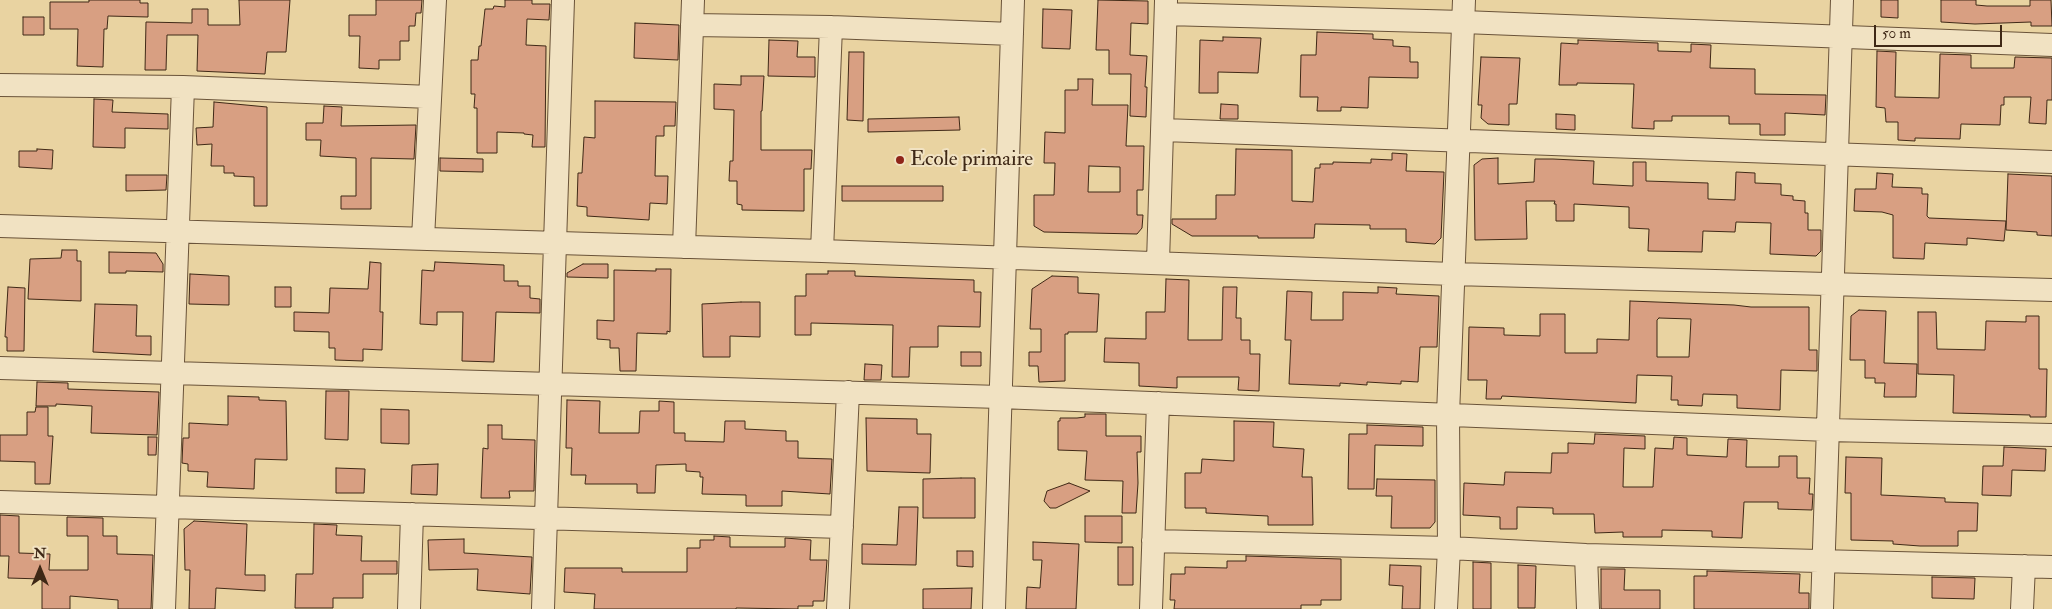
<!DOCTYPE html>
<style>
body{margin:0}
#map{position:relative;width:2052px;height:609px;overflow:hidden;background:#e9d3a1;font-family:"IM FELL Double Pica",serif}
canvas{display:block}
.north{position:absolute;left:15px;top:544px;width:50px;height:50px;-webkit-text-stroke:4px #f1e2c2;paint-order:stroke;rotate:0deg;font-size:14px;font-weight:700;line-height:20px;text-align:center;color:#3f2816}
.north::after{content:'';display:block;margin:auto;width:18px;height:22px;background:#3f2816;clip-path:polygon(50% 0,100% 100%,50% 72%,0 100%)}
.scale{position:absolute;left:1874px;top:25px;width:128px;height:22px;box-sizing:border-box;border:2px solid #3f2816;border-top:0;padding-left:6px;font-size:15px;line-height:18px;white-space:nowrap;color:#3f2816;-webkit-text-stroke:4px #f1e2c2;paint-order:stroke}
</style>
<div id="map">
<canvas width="2052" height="609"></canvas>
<div class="north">N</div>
<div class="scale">50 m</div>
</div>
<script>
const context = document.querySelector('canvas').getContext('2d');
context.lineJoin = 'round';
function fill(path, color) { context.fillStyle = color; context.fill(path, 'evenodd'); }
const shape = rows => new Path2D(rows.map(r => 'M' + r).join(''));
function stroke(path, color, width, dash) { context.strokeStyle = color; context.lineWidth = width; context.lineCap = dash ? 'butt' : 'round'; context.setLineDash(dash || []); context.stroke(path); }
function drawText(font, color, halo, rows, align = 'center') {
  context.font = font + ' "IM FELL Double Pica",serif'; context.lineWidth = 4; context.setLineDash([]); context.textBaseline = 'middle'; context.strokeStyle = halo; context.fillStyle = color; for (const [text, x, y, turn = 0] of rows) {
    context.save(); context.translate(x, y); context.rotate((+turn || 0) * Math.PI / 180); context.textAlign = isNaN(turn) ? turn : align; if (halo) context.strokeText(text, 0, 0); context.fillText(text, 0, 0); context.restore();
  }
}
const building = shape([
 [89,0,140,0,140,3,148,3,148,17,108,16,107,29,104,29,103,67,77,66,78,29,50,29,50,2,89,2,89,0],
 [239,0,290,0,286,52,267,52,265,74,197,71,198,35,167,35,166,70,145,70,146,22,192,23,192,9,208,9,208,25,240,25,239,0],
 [376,0,422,0,421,13,416,13,415,26,409,26,409,41,400,41,400,60,379,60,379,69,359,68,360,36,349,36,349,15,376,15,376,0],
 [505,0,532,0,532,4,550,4,549,20,527,19,526,45,546,46,545,147,532,147,533,135,524,134,524,133,497,132,497,153,477,153,477,108,474,108,475,94,471,94,471,60,478,60,479,46,481,46,485,9,493,9,494,6,505,7,505,0],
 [1098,0,1148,1,1148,24,1131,23,1130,55,1147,56,1145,87,1147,87,1146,117,1130,116,1131,74,1109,74,1109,50,1096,50,1098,0],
 [1881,0,1898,0,1898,18,1881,17,1881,0],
 [1941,0,1976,0,1976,5,1987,6,2030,6,2030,0,2051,0,2052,26,2031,26,2031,22,1975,24,1941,22,1941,0],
 [1043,9,1072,10,1070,49,1042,48,1043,9],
 [23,17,44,17,44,35,23,35,23,17],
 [635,23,679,25,678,60,634,58,635,23],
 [1317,32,1373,34,1373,39,1393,40,1393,46,1410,47,1410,62,1418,62,1418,78,1369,77,1368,108,1341,107,1341,111,1317,111,1318,97,1300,97,1301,55,1316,55,1317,32],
 [1223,37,1261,38,1258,73,1218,72,1218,93,1199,93,1200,40,1223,41,1223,37],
 [769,40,798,41,797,57,815,57,815,77,768,76,769,40],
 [1578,40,1658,43,1658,51,1691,52,1691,44,1711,45,1710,68,1755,69,1755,94,1826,95,1825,115,1785,113,1785,135,1760,135,1760,124,1729,124,1729,116,1672,116,1672,121,1654,121,1654,129,1632,128,1634,84,1577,83,1577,85,1559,85,1561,43,1578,44,1578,40],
 [1877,51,1896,52,1895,97,1939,98,1940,54,1971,55,1971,68,2014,68,2015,57,2052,58,2052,100,2047,100,2046,124,2029,123,2031,97,2004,97,2004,105,2001,105,2000,125,1961,124,1960,139,1915,138,1915,141,1898,140,1898,122,1886,122,1885,108,1876,107,1877,51],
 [849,52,864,52,863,121,847,120,849,52],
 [1481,57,1520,58,1517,104,1509,104,1509,125,1488,124,1481,118,1482,105,1478,105,1481,57],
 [741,76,764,76,762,111,761,111,761,150,812,150,811,169,804,169,804,211,742,210,742,205,737,204,737,181,729,181,730,161,733,161,734,110,714,109,714,84,741,85,741,76],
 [1078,79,1093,79,1092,105,1128,105,1126,146,1144,146,1143,190,1137,190,1137,215,1143,215,1142,228,1137,234,1044,232,1034,226,1034,195,1054,195,1055,163,1044,163,1045,132,1065,133,1065,90,1078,90,1078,79],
 [1089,166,1120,167,1120,192,1088,192,1089,166],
 [94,99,113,100,112,112,168,114,168,129,125,128,125,148,93,147,94,99],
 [595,101,676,102,675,126,664,126,664,136,656,136,655,176,668,176,667,204,650,203,649,220,587,216,587,207,577,206,578,173,582,173,584,137,595,138,595,101],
 [214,102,267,107,267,206,254,206,254,177,234,176,234,173,224,173,224,166,211,166,212,144,197,145,196,128,213,127,214,102],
 [1221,104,1238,105,1238,119,1220,119,1221,104],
 [324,106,342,107,341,126,416,125,414,159,371,158,371,209,341,209,341,196,356,196,356,158,320,156,321,140,306,140,306,123,323,123,324,106],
 [1556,114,1575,115,1575,130,1556,129,1556,114],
 [959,117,960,130,868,132,868,119,959,117],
 [37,149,53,150,52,169,19,167,19,151,37,151,37,149],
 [1236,149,1292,150,1292,201,1313,202,1315,168,1320,168,1320,164,1333,164,1333,162,1371,163,1371,159,1392,160,1392,153,1407,154,1406,171,1444,172,1441,238,1435,244,1406,242,1406,229,1370,229,1370,225,1315,224,1314,238,1258,238,1258,236,1192,236,1172,224,1172,219,1216,219,1216,195,1235,195,1236,149],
 [440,158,483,159,483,172,440,171,440,158],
 [1498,158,1498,184,1534,182,1535,159,1553,159,1594,161,1593,184,1633,186,1633,162,1646,162,1646,181,1708,183,1708,199,1735,200,1736,172,1755,173,1755,183,1781,184,1781,195,1793,196,1793,200,1805,201,1805,213,1808,213,1808,230,1821,230,1821,251,1816,256,1770,254,1771,223,1736,222,1735,232,1703,231,1702,252,1648,251,1649,229,1629,228,1629,207,1574,204,1574,221,1556,221,1556,204,1554,204,1555,201,1526,201,1527,239,1475,240,1474,165,1482,159,1498,158],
 [1877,173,1893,174,1892,187,1922,188,1922,194,1928,194,1927,216,1929,218,2006,221,2004,241,1967,238,1967,245,1925,243,1924,259,1893,258,1893,215,1882,212,1854,211,1855,189,1876,189,1877,173],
 [2008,174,2052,176,2052,236,2037,235,2037,232,2006,230,2008,174],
 [126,175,167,175,166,190,126,191,126,175],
 [842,186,943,186,943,201,842,201,842,186],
 [62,250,77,250,77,261,81,261,81,301,28,299,30,259,61,258,62,250],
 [109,252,156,253,163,264,163,272,126,271,126,273,109,273,109,252],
 [370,262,381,263,380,312,383,312,382,350,363,349,363,361,335,360,335,348,329,348,329,332,294,331,294,312,329,313,330,288,368,289,370,262],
 [435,262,504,265,504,281,518,281,518,286,530,286,530,298,540,299,540,313,496,312,494,362,462,361,463,312,437,312,437,325,420,324,422,270,434,271,435,262],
 [583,264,608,264,608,278,567,277,567,273,583,264],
 [656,269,671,269,670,332,667,331,667,334,637,333,636,371,620,371,619,348,610,348,610,340,597,339,597,320,614,321,614,270,656,271,656,269],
 [828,271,855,271,855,276,974,280,974,292,981,292,980,327,938,326,938,347,910,347,909,377,892,377,893,325,811,323,811,335,795,335,795,296,806,296,806,274,828,274,828,271],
 [190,274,229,276,229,305,189,304,190,274],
 [1052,276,1078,277,1078,293,1099,294,1097,332,1068,332,1068,334,1065,334,1065,381,1039,382,1038,366,1029,366,1029,352,1041,352,1041,329,1030,329,1032,289,1052,276],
 [1166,279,1189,280,1188,340,1222,340,1223,287,1237,287,1236,318,1241,318,1241,340,1250,340,1250,354,1260,354,1259,391,1238,390,1239,377,1177,377,1177,388,1139,386,1139,363,1104,362,1105,338,1146,339,1146,312,1165,312,1166,279],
 [8,287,25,288,24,351,7,351,7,337,5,337,8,287],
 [275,287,291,287,291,307,275,307,275,287],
 [1378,287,1397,288,1396,294,1439,296,1437,347,1420,347,1418,382,1401,381,1401,384,1367,382,1367,385,1340,383,1340,386,1289,384,1291,340,1285,340,1287,291,1312,292,1311,320,1343,320,1343,292,1378,293,1378,287],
 [1630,301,1734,305,1751,307,1809,307,1809,350,1817,350,1817,371,1781,370,1780,410,1737,408,1737,395,1703,394,1702,406,1678,405,1678,400,1671,400,1672,376,1637,375,1636,403,1502,396,1501,399,1486,399,1487,380,1468,380,1469,327,1504,328,1504,335,1540,336,1540,314,1565,314,1565,353,1597,353,1597,339,1629,340,1630,301],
 [1659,318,1691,319,1689,357,1657,357,1657,320,1659,318],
 [741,302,760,302,760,337,730,336,730,357,703,357,702,304,741,302],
 [95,304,137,305,136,336,151,336,151,355,93,352,95,304],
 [1859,310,1886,311,1884,363,1917,364,1916,397,1884,397,1885,383,1875,383,1875,378,1865,378,1865,360,1850,360,1851,316,1859,310],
 [1918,312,1936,312,1937,349,1985,350,1986,321,2026,322,2026,316,2039,316,2039,369,2047,369,2046,417,2030,417,2030,415,1953,413,1954,375,1918,374,1918,312],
 [961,352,981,352,981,366,961,366,961,352],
 [865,364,882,365,881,380,864,380,865,364],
 [37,382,68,383,68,389,159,392,157,435,91,433,92,406,56,404,56,406,36,406,37,382],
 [326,391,349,391,348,440,325,439,326,391],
 [228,396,259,397,259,400,286,401,287,460,255,459,254,489,207,487,208,472,188,471,188,464,182,463,183,438,189,438,189,423,228,425,228,396],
 [567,400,600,401,599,433,639,433,640,411,659,411,659,401,674,402,674,433,685,433,685,441,724,442,725,421,745,421,745,429,786,431,786,441,798,441,798,458,832,459,830,494,782,491,782,506,746,506,746,495,702,494,703,477,700,477,700,472,686,471,686,464,656,465,655,493,637,493,637,484,585,484,586,475,571,475,572,448,566,448,567,400],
 [36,407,48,407,48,436,53,436,50,484,35,484,35,462,0,461,0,435,27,435,27,412,35,412,36,407],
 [381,409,409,410,409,444,381,443,381,409],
 [1085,414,1106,414,1106,436,1141,436,1141,452,1137,452,1138,483,1136,513,1122,513,1123,481,1085,480,1087,451,1058,450,1058,421,1060,421,1060,418,1077,418,1085,417,1085,414],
 [866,418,917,419,917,434,931,434,930,473,867,471,866,418],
 [1234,421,1274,422,1273,447,1304,449,1302,477,1312,477,1313,525,1268,525,1268,516,1206,513,1206,508,1185,508,1185,473,1201,473,1202,459,1234,461,1234,421],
 [488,425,502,425,502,439,535,440,534,491,509,491,510,498,481,498,483,448,488,449,488,425],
 [1367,425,1423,427,1423,446,1375,445,1374,489,1348,489,1349,434,1367,434,1367,425],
 [1595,434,1645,436,1645,449,1624,448,1623,487,1653,487,1655,448,1673,449,1674,437,1687,438,1687,455,1727,457,1728,439,1747,440,1746,467,1779,467,1779,456,1797,456,1797,478,1810,478,1809,494,1813,494,1812,510,1778,509,1778,502,1744,502,1742,538,1712,537,1712,531,1662,530,1662,537,1623,537,1623,532,1595,533,1594,514,1553,514,1553,508,1517,507,1517,529,1500,529,1500,517,1463,515,1464,483,1504,485,1505,472,1551,473,1552,453,1568,453,1568,443,1594,444,1595,434],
 [148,437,157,437,156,455,148,455,148,437],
 [2004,447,2046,449,2045,471,2012,470,2011,496,1982,495,1983,466,2003,466,2004,447],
 [1846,457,1882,458,1881,495,1945,498,1945,502,1978,503,1977,531,1958,531,1958,546,1920,546,1893,544,1893,541,1851,540,1851,493,1845,493,1846,457],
 [438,464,437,495,411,494,412,465,438,464],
 [336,468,365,469,364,493,336,493,336,468],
 [961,478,975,478,975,518,923,518,923,479,961,478],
 [1377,479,1435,480,1435,522,1430,528,1391,528,1392,496,1376,496,1377,479],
 [1069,483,1090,491,1056,508,1050,508,1044,501,1047,491,1069,483],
 [899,507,918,507,916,565,862,564,862,544,897,545,899,507],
 [0,515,19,516,19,553,50,554,49,570,88,570,88,536,67,536,67,517,103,518,103,536,117,536,117,554,153,555,151,609,118,609,118,600,70,596,70,609,42,609,42,579,8,578,9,556,0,556,0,515],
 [1085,516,1122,516,1122,543,1085,542,1085,516],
 [194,521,247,524,245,575,265,575,265,591,216,588,215,609,189,609,190,570,185,570,184,529,194,521],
 [314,524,337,525,336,535,362,536,361,561,397,561,397,574,363,574,363,598,333,598,333,608,295,608,296,574,313,574,314,524],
 [714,536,730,537,730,547,785,547,785,538,811,540,810,560,827,560,824,601,813,601,813,606,798,606,798,609,736,608,736,609,594,609,595,594,564,592,565,568,622,568,622,572,687,572,687,548,700,548,700,540,714,540,714,536],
 [464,539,464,553,532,557,530,594,477,590,478,569,429,570,428,540,464,539],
 [1033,542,1079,544,1076,609,1026,609,1027,587,1040,588,1042,560,1033,560,1033,542],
 [1118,547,1133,547,1133,585,1118,585,1118,547],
 [957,551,973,551,973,567,957,566,957,551],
 [1246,556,1341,559,1341,600,1321,600,1321,605,1301,605,1301,609,1174,609,1175,600,1170,600,1171,574,1185,574,1185,567,1227,568,1227,561,1246,561,1246,556],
 [1473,562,1491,563,1491,609,1473,609,1473,562],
 [1390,565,1421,566,1420,609,1402,609,1403,586,1389,585,1390,565],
 [1518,565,1536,566,1535,608,1518,608,1518,565],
 [1601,569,1625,569,1624,590,1660,590,1660,609,1601,609,1601,569],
 [1707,571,1800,574,1799,593,1809,593,1809,609,1694,609,1694,576,1707,576,1707,571],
 [1932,577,1975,578,1974,599,1932,598,1932,577],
 [972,588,971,609,923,609,923,589,972,588]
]);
const minor = shape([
 [1166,14,1463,22,2052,45],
 [692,25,831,27,1012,34],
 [0,85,183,87,430,97],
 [1163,130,2052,162],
 [0,226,822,251,1453,274,2052,290],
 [423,239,435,0],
 [684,247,693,0],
 [822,251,831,27],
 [1158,262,1166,1],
 [0,368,1000,397,1828,430,2052,435],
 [0,502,842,527],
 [1153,541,1449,548,1586,555,2052,567],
 [1586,555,1588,609],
 [164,609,183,87],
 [409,609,412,514],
 [543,609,563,0],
 [838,609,848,392],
 [994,609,1013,0],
 [1151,609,1158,403],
 [1446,609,1449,548,1448,415,1464,0],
 [1822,609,1842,0],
 [2022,609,2024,566]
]);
const markers = [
 [900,160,5,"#8f2418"]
];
const poiNames = [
 ["Ecole primaire",910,160]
];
fill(building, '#d89f82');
stroke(building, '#3f2816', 1);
stroke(minor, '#6a5339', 24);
stroke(minor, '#f1e2c2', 22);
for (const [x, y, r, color] of markers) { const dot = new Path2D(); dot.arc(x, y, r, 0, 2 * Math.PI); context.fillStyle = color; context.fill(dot); stroke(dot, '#f1e2c2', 2); }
drawText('21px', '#3f2816', '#f1e2c2', poiNames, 'left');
</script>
